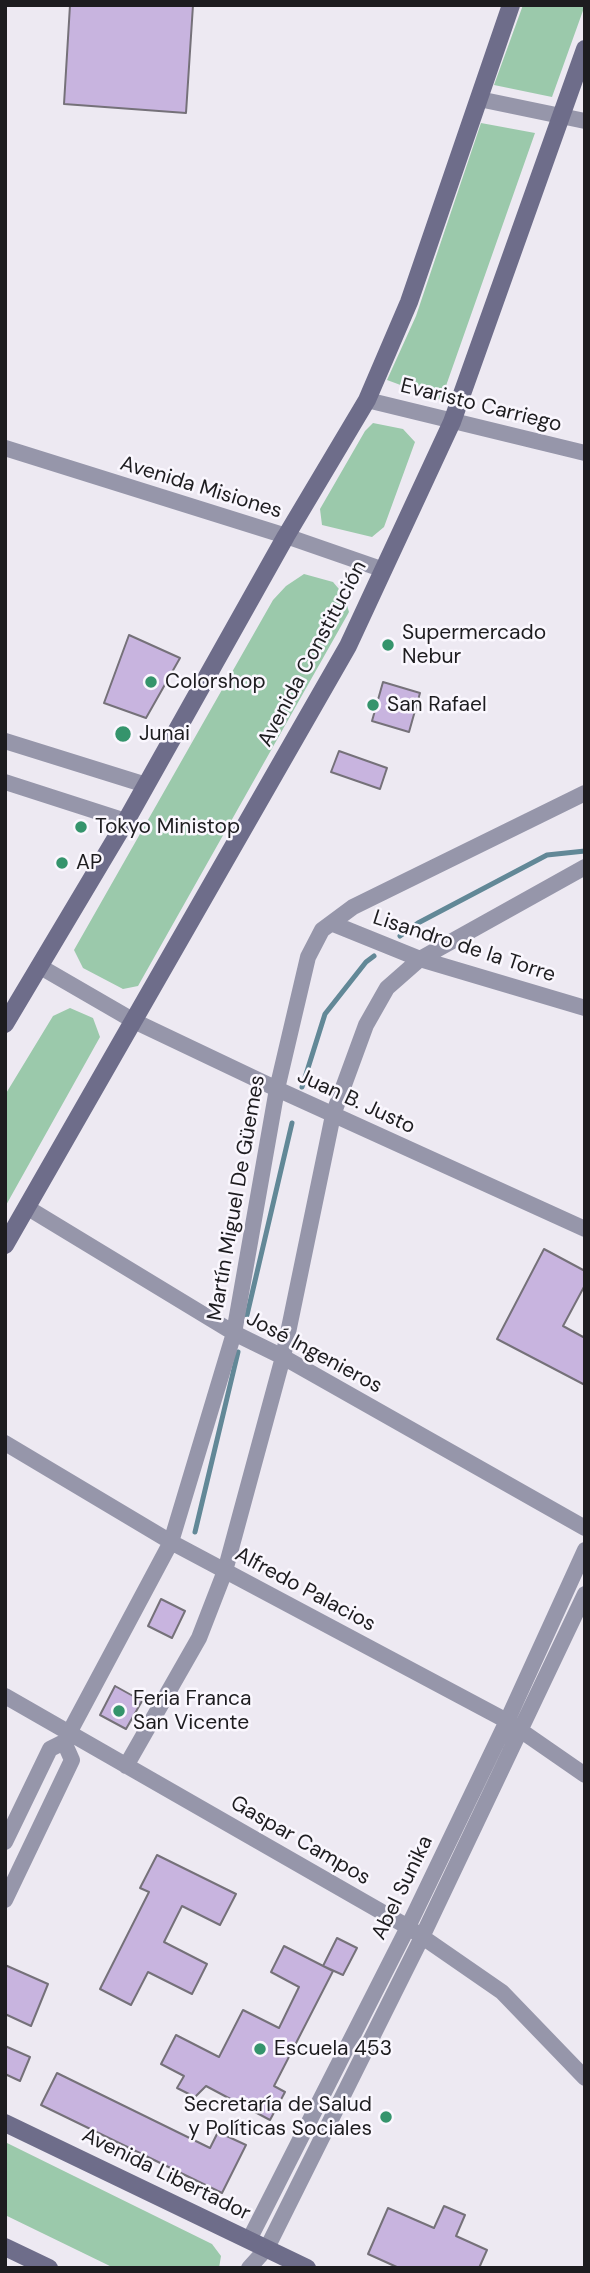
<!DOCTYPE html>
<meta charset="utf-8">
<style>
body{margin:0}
#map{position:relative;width:590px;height:2273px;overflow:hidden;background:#ede9f2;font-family:"DM Sans",sans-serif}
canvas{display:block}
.frame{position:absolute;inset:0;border:7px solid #1d1c1f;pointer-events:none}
</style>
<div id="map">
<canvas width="590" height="2273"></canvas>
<div class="frame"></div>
</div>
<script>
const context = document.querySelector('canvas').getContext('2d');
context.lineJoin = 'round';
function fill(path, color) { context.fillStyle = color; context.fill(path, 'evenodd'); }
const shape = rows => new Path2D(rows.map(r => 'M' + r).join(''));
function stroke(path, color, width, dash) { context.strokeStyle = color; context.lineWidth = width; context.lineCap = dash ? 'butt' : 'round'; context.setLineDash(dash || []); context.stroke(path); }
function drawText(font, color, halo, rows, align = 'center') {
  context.font = font + ' "DM Sans",sans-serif'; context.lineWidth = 5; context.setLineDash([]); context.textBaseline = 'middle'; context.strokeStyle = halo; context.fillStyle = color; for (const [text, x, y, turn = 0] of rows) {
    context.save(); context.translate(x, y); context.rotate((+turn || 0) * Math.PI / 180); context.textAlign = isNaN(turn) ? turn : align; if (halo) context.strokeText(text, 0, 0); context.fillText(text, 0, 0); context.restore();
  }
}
const green = shape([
 [523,5,585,5,552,97,494,85],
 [481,123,535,133,441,400,387,380,416,316],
 [373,423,403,429,415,442,384,527,372,537,322,525,320,509,365,431],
 [304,574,333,582,344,595,349,612,138,986,123,989,83,968,74,950,273,600,286,586],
 [70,1008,93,1018,100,1037,5,1207,5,1095,53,1016],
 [5,2142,212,2244,221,2256,219,2268,114,2268,5,2215]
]);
const stream = shape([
 [400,936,418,923,547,855,585,851],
 [302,1087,325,1014,366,962,374,956],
 [247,1315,292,1123],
 [195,1532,238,1352]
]);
const building = shape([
 [70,5,193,5,186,113,64,104,70,5],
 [129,635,180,658,146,718,104,703,129,635],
 [383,682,420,693,409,732,372,721,383,682],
 [339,751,387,768,380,789,331,772,339,751],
 [544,1249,585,1271,585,1285,563,1326,585,1338,585,1385,497,1339,544,1249],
 [161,1599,185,1611,172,1638,148,1626,161,1599],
 [115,1686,142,1701,126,1729,100,1715,115,1686],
 [157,1855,236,1894,220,1925,182,1906,164,1942,207,1964,192,1994,148,1972,131,2005,100,1989,149,1892,140,1888,157,1855],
 [337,1938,357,1948,343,1975,323,1966,337,1938],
 [284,1946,333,1971,274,2086,285,2092,270,2120,206,2086,195,2097,177,2088,184,2076,161,2064,176,2035,219,2057,243,2010,279,2028,299,1987,271,1972,284,1946],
 [5,1965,48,1984,31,2026,5,2014,5,1965],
 [5,2046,30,2057,20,2081,5,2074,5,2046],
 [57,2073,210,2148,218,2132,246,2145,222,2193,41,2105,57,2073],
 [444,2206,465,2215,456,2236,487,2250,479,2268,399,2268,368,2254,388,2208,434,2228,444,2206]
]);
const minor = shape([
 [479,99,585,121],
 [367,400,585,453],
 [5,448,286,536,384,570],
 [5,741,146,785],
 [5,782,126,821],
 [331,923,420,959,585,1008],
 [39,966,134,1021,277,1089,585,1229],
 [28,1208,234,1333,283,1357,585,1528],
 [5,1443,171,1542,507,1721,585,1775],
 [5,1696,408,1927,502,1992,585,2078],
 [126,1766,199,1638,225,1571,283,1357,333,1115,366,1025,387,988,420,959,585,867],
 [5,1842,50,1749,64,1742,69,1733,171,1542,234,1333,277,1089,308,957,322,930,353,907,585,793],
 [5,1900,72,1760,64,1742],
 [249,2240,408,1927,507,1721,585,1550],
 [249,2268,267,2248,422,1937,585,1594]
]);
const secondary = shape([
 [5,1024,126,821,286,536,367,400,409,302,511,5],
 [5,1245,348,646,452,422,585,49],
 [5,2123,307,2268],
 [5,2247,49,2268]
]);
const markers = [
 [388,645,7,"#35946c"],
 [151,682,7,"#35946c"],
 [373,705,7,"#35946c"],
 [123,734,9,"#35946c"],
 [81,827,7,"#35946c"],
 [62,863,7,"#35946c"],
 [119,1711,7,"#35946c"],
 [260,2049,7,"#35946c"],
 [386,2117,7,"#35946c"]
];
const streetNames = [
 ["Evaristo Carriego",481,406,14],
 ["Avenida Misiones",201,488,17],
 ["Avenida Constitución",313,654,-62],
 ["Lisandro de la Torre",464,947,18],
 ["Juan B. Justo",356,1102,25],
 ["Martín Miguel De Güemes",237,1198,-80],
 ["José Ingenieros",314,1353,28],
 ["Alfredo Palacios",305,1590,28],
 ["Gaspar Campos",300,1841,30],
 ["Abel Sunika",403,1888,-64],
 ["Avenida Libertador",166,2175,26]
];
const poiNames = [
 ["Supermercado",402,633],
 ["Nebur",402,657],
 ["Colorshop",165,682],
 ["San Rafael",387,705],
 ["Junai",139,734],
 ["Tokyo Ministop",95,827],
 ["AP",76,863],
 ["Feria Franca",133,1699],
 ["San Vicente",133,1723],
 ["Escuela 453",274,2049],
 ["Secretaría de Salud",372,2105,"right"],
 ["y Políticas Sociales",372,2129,"right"]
];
fill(green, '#9bc9ab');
stroke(stream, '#628897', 5);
fill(building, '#c8b4df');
stroke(building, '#757179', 2);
stroke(minor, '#9696aa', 16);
stroke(secondary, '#6e6d8a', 18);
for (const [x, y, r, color] of markers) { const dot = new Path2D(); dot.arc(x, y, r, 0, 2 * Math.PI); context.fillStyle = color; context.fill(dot); stroke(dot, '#faf7fe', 2.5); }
drawText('21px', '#1d1c1f', '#faf7fe', streetNames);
drawText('21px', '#1d1c1f', '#faf7fe', poiNames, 'left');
</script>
